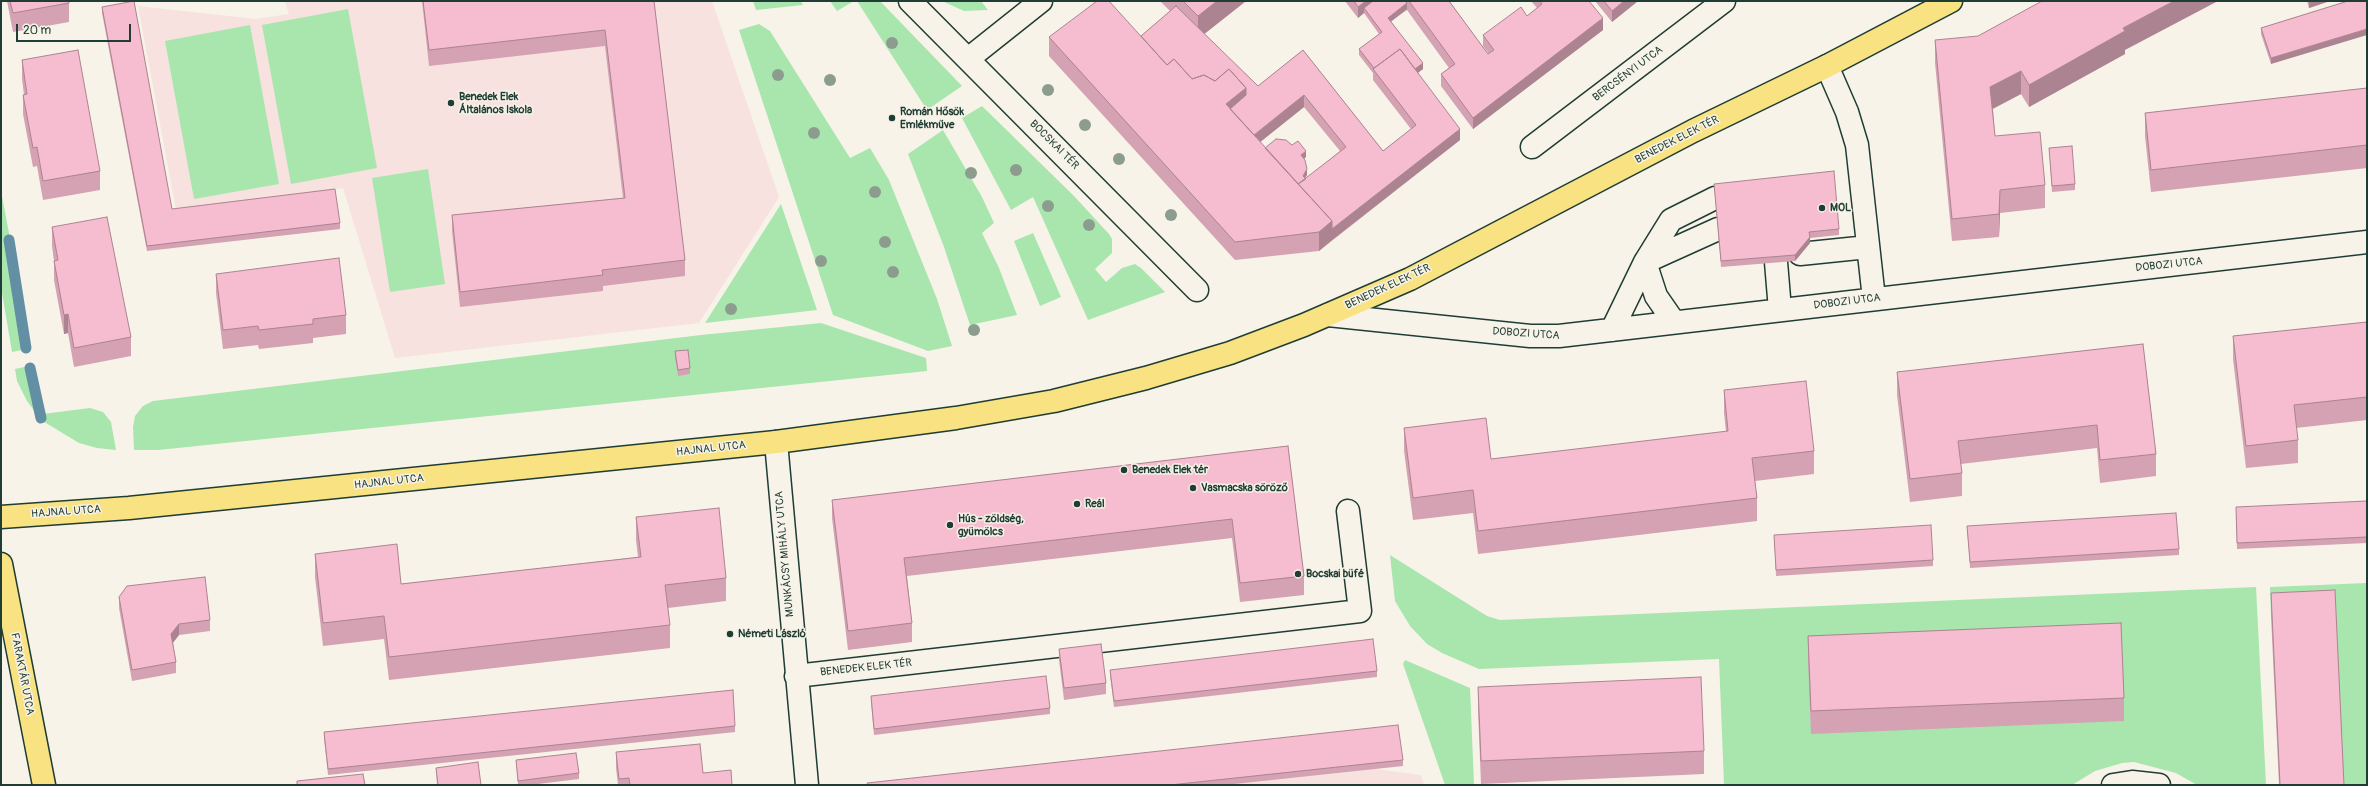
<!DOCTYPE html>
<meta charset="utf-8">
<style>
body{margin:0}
#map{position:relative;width:2368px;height:786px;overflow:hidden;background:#f7f3e8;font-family:Pangolin,sans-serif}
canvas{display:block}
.frame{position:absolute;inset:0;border:2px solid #1f3d34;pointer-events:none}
.scale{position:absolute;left:16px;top:24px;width:115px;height:18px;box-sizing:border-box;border:2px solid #1f3d34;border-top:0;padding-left:5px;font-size:12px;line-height:14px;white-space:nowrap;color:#1f3d34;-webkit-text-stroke:3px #f7f3e8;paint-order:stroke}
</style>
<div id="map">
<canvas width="2368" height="786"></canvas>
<div class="frame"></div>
<div class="scale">20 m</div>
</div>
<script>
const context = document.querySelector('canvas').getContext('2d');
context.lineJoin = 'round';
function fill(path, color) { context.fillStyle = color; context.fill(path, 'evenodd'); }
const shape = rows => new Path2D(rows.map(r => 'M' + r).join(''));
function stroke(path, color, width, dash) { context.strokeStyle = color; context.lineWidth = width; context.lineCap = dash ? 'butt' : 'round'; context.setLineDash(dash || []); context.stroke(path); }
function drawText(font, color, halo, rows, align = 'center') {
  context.font = font + ' Pangolin,sans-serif'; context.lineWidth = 3; context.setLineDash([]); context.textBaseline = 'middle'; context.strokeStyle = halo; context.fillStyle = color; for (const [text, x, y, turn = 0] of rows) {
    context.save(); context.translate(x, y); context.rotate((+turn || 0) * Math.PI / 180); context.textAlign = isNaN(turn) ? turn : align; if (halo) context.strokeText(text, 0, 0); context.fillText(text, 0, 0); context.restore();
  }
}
const built = shape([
 [285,1,712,1,779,197,699,323,395,358,343,188,176,210,138,6,256,19,289,14],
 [1368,768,1421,775,1424,785,1218,785]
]);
const green = shape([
 [753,1,801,1,803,5,756,10],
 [830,1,854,1,837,11],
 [857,1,880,1,962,86,927,110],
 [942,1,981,1,988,10,964,11],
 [348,9,377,168,291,184,262,25],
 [759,24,770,31,850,158,870,148,889,180,937,299,952,346,928,351,833,315,739,30],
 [250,25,279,184,194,199,165,41],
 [982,106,1074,196,1109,234,1112,239,1112,253,1095,269,1106,282,1122,268,1135,264,1141,268,1165,292,1088,320,1033,197,1011,210,962,118],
 [943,130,982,197,994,223,982,233,999,268,1017,315,970,325,944,247,908,154],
 [428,169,445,284,390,292,372,178],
 [1,191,31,348,12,352,1,287],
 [781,204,817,310,705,323],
 [1033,233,1061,297,1040,306,1014,241],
 [821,323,926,358,927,371,158,450,134,450,133,427,135,416,143,406,153,401,701,335],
 [34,365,43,414,90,408,103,412,111,422,116,450,97,448,79,443,41,420,27,401,17,381,15,369],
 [1390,555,1487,616,1500,620,2256,587,2266,785,2197,785,2176,773,2134,762,2122,763,2095,771,2072,785,1724,785,1719,659,1479,669,1442,653,1427,644,1410,626,1395,601],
 [2367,583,2367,785,2343,785,2335,613,2271,616,2270,587],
 [1405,660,1470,688,1474,785,1445,785,1403,664]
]);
const stream = shape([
 [9,240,26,348],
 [30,368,41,418]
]);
const minor = shape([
 [910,1,1197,290],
 [968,59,1041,1],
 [1827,66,1847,112,1857,145,1874,299],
 [1532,147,1724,1],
 [1800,254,1868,247],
 [1645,262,1718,229],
 [1645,262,1656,296,1674,322],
 [1776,262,1780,310],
 [1328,315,1530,336,1559,336,2367,242],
 [1612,330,1645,262,1671,220,1715,198],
 [776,442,807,785],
 [796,676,1360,611,1348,511],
 [2113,785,2132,782,2159,785]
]);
const major = shape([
 [1,517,129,508,776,442,956,418,1054,401,1146,378,1230,353,1304,325,1410,279,1693,131,1827,66,1951,1],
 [1,564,44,785]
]);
const trees = [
 [892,43],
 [778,75],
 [830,80],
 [1048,90],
 [1085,125],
 [814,133],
 [1119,159],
 [1016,170],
 [971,173],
 [875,192],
 [1048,206],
 [1171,215],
 [1089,225],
 [885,242],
 [821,261],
 [893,272],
 [731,309],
 [974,330]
];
const wall = shape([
 [7,1,69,1,69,22,13,32],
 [422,1,654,1,685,260,685,276,603,286,603,291,460,307,452,231,452,215,623,198,605,46,429,66],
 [1160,1,1246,1,1204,34,1258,86,1303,50,1383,151,1411,129,1373,80,1373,73,1359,55,1359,49,1379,34,1364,13,1358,18,1345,1,1451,1,1450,2,1488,54,1489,54,1483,46,1483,35,1527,16,1537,8,1531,1,1589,1,1603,30,1473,129,1441,86,1441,74,1449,68,1407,10,1391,21,1423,69,1418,73,1460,140,1319,251,1235,260,1049,56,1049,37,1141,36,1170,11],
 [1304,107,1340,151,1306,179,1305,178,1307,175,1304,159,1306,157,1265,148,1260,142],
 [1595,1,1638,1,1612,22],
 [2307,1,2330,1,2309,8],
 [2348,1,2271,64,2261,34,2261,28],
 [102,7,172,209,340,223,340,229,147,251,102,13],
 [1935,40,2125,50,2125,54,2029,107,2021,94,1993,109,1995,136,2045,185,2045,208,2000,213,1999,237,1952,241,1935,63],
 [22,60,100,171,100,190,43,200,37,166,33,167,23,114,23,95,24,95,22,79],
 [2367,88,2367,168,2151,192,2145,136,2145,113],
 [2049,148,2075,184,2075,190,2052,192],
 [1714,184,1839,229,1839,235,1810,238,1810,243,1795,261,1721,267],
 [52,227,131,337,131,356,74,367,68,333,64,334,54,280,54,261,52,246],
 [216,274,346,315,346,334,313,338,313,343,259,349,258,345,223,349,216,293],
 [2367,322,2367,420,2296,428,2298,440,2298,463,2246,468,2233,359,2233,336],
 [2143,344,2156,454,2156,476,2100,483,2097,448,1961,464,1962,473,1962,496,1910,502,1897,395,1897,372],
 [675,351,690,368,690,374,678,376,675,357],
 [1724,390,1814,451,1814,474,1755,481,1757,498,1757,521,1478,554,1473,513,1413,520,1404,451,1404,428,1491,459,1726,432,1724,413],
 [1288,446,1304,576,1304,595,1240,602,1232,538,907,576,912,623,912,642,848,650,832,518,832,500],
 [2367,501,2367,543,2237,549,2236,513],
 [636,517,726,578,726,601,668,608,670,625,670,648,389,680,384,639,323,646,315,577,315,554,401,584,638,557,636,540],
 [1967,526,2179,549,2179,555,1970,568],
 [1774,535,1933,560,1933,566,1776,576],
 [2271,593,2344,785,2279,785,2271,616],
 [119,597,210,620,210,631,179,635,173,643,176,662,176,673,132,681,119,608],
 [1808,636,2124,698,2124,721,1811,734,1808,659],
 [1059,649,1106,683,1106,694,1064,700,1059,660],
 [1110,670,1377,671,1377,677,1114,707,1110,675],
 [1478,687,1704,751,1704,774,1481,784,1478,710],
 [871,696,1050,708,1050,714,874,735,871,702],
 [735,726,735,732,328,775,324,738,324,732],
 [616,752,703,773,732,785,618,785,616,768],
 [516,760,579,773,579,779,530,785,518,785],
 [1403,760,1403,766,1225,785,867,785],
 [436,768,481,785,437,785]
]);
const shadedWall = shape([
 [1217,1,1246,1,1198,39,1198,16],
 [1366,1,1380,1,1364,8,1364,13,1358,18,1358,7],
 [1624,1,1638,1,1612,22,1612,11],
 [2174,1,2218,1,2125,50,2125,54,2029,107,2029,85,2123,28],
 [2312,1,2330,1,2309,8,2309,2],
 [1407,3,1407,9,1388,24,1388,18],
 [1603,18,1603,30,1473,129,1473,118],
 [2367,29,2367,35,2271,64,2271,58],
 [1423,63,1423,69,1412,77,1412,71],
 [2021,71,2021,94,1990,110,1990,87],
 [1246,88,1246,107,1232,118,1226,104],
 [1304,95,1304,107,1254,147,1251,138],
 [1460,129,1460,140,1332,240,1332,229],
 [1306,151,1306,157,1301,161,1301,155],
 [1307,169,1307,175,1303,181,1303,176],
 [2000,190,2000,213,1999,237,1999,214],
 [1332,221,1332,240,1319,251,1319,232],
 [1810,237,1810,243,1795,261,1795,255],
 [68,314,68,333,64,334,64,315],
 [179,624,179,635,171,645,171,634]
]);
const building = shape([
 [10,1,69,1,69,3,13,13,10,1],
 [134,1,172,209,335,189,340,223,147,246,102,7,134,1],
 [423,1,654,1,685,260,602,270,603,275,460,292,452,215,625,198,605,30,429,50,423,1],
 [1097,1,1109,1,1167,65,1174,59,1192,79,1204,75,1215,81,1229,69,1246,88,1226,104,1332,221,1319,232,1235,242,1049,37,1097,1],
 [1183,1,1217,1,1198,16,1183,1],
 [1354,1,1366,1,1358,7,1354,1],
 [1373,1,1405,1,1407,3,1388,18,1423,63,1415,69,1400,49,1374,68,1359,49,1382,32,1364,8,1373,1],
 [1409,1,1449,1,1488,54,1494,50,1483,35,1521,7,1527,16,1542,4,1540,1,1589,1,1603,18,1473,118,1441,74,1455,64,1409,1],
 [1604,1,1624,1,1612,11,1604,1],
 [2042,1,2174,1,2123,28,2125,31,2029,85,2021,71,1990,87,1995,136,2040,132,2045,185,2000,190,1999,214,1952,219,1935,40,1978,36,2042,1],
 [2348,1,2367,1,2367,29,2271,58,2261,28,2348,1],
 [1176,6,1258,86,1303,50,1383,151,1416,125,1373,69,1400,49,1460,129,1332,229,1332,221,1298,184,1346,147,1304,95,1254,135,1230,109,1246,95,1246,88,1229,69,1215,81,1204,75,1192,79,1174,59,1167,65,1141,36,1176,6],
 [78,50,100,171,43,181,37,147,33,148,23,95,27,94,22,60,78,50],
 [2367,88,2367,145,2151,170,2145,113,2367,88],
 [1276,139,1286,140,1292,145,1298,141,1306,151,1301,155,1305,160,1307,169,1303,176,1306,179,1298,184,1265,148,1276,139],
 [2072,146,2075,184,2052,186,2049,148,2072,146],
 [1834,171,1839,229,1809,232,1810,237,1795,255,1721,261,1714,184,1834,171],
 [107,217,131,337,74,348,68,314,64,315,54,261,58,260,52,227,107,217],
 [339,258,346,315,313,319,313,324,259,330,258,326,223,330,216,274,339,258],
 [2367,322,2367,397,2294,405,2298,440,2246,446,2233,336,2367,322],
 [2143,344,2156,454,2100,460,2097,425,1958,441,1962,473,1910,479,1897,372,2143,344],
 [688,350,690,368,678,370,675,351,688,350],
 [1806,381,1814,451,1752,458,1757,498,1478,531,1473,490,1413,498,1404,428,1486,418,1491,459,1728,431,1724,390,1806,381],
 [1288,446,1304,576,1240,583,1232,519,904,558,912,623,848,631,832,500,1288,446],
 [2367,501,2367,537,2237,543,2236,507,2367,501],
 [719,508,726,578,665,585,670,625,389,657,384,616,323,623,315,554,397,544,401,584,524,570,641,557,636,517,719,508],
 [2176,513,2179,549,1970,562,1967,526,2176,513],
 [1931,525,1933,560,1776,570,1774,535,1931,525],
 [205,577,210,620,179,624,171,634,176,662,132,670,119,597,127,586,205,577],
 [2335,590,2344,785,2280,785,2271,593,2335,590],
 [2121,623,2124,698,1811,711,1808,636,2121,623],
 [1373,639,1377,671,1114,701,1110,670,1373,639],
 [1101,644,1106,683,1064,688,1059,649,1101,644],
 [1046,676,1050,708,874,729,871,696,1046,676],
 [1701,677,1704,751,1481,761,1478,687,1701,677],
 [733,690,735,726,328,769,324,732,733,690],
 [1398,725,1403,760,1170,785,868,785,867,783,1398,725],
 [700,744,703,773,731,770,732,785,630,785,629,778,619,779,616,752,700,744],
 [576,753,579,773,518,781,516,760,576,753],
 [478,762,481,785,438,785,436,768,478,762],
 [363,774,365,785,297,785,297,781,363,774]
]);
const markers = [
 [451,103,4,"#1f3d34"],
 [892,118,4,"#1f3d34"],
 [1822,208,4,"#1f3d34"],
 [1124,470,4,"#1f3d34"],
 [1193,488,4,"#1f3d34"],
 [1077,504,4,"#1f3d34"],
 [950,525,4,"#1f3d34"],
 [1298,574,4,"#1f3d34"],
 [730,634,4,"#1f3d34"]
];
const streetNames = [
 ["BERCSÉNYI UTCA",1628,74,-37],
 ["BENEDEK ELEK TÉR",1677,140,-27],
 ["BOCSKAI TÉR",1054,145,45],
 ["DOBOZI UTCA",2169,265,-6],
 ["BENEDEK ELEK TÉR",1388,287,-25],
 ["DOBOZI UTCA",1847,302,-7],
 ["DOBOZI UTCA",1526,334,4],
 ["HAJNAL UTCA",711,449,-6],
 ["HAJNAL UTCA",389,482,-6],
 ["HAJNAL UTCA",66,512,-4],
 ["MUNKÁCSY MIHÁLY UTCA",785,554,-95],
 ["BENEDEK ELEK TÉR",866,668,-6],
 ["FARAKTÁR UTCA",22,674,79]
];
const poiNames = [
 ["Benedek Elek",459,97],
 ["Általános Iskola",459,110],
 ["Román Hősök",900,112],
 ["Emlékműve",900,125],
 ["MOL",1830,208],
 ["Benedek Elek tér",1132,470],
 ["Vasmacska söröző",1201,488],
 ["Reál",1085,504],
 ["Hús - zöldség,",958,519],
 ["gyümölcs",958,532],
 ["Bocskai büfé",1306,574],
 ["Németi László",738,634]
];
fill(built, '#f7e2e0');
fill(green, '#a8e6ae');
stroke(stream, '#628fa3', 11);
stroke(minor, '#1f3d34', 25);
stroke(major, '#1f3d34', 25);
stroke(minor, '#f7f3e8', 22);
stroke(major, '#f8e281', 22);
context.fillStyle = '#8c9d8f';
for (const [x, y] of trees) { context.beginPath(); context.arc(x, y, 6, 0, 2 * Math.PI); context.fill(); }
fill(wall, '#d4a2b2');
fill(shadedWall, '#ac8491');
fill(building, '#f6bccf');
stroke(building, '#ac8491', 1);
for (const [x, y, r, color] of markers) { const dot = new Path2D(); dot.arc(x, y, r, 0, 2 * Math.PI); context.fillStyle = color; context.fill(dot); stroke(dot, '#f7f3e8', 1.5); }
drawText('11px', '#1f3d34', '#f7f3e8', streetNames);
drawText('bold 11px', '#1f3d34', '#f7f3e8', poiNames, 'left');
</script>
